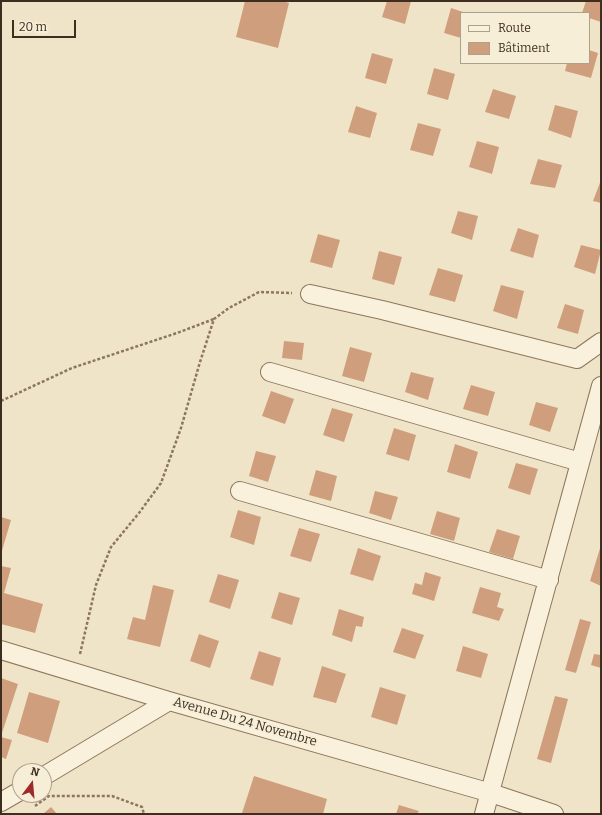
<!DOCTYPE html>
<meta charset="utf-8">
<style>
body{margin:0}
#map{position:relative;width:602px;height:815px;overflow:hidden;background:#f0e4c8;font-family:Bitter,serif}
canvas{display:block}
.frame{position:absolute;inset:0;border:2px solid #3d2e20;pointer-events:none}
.legend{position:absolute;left:460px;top:12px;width:130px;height:52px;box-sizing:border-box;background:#f7eed8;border:1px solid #ada18e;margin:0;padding:5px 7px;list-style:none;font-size:12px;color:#3d2e20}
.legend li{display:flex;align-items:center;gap:8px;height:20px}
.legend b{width:20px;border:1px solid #ada18e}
.north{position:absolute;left:12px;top:763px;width:40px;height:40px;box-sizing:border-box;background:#f7eed8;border:1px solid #ada18e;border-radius:50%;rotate:16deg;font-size:11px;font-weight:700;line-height:16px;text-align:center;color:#3d2e20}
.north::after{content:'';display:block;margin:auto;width:14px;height:18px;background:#9e2a2b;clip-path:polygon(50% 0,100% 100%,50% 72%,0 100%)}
.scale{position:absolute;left:12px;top:20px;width:64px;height:18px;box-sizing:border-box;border:2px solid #3d2e20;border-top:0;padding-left:5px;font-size:12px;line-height:14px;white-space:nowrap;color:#3d2e20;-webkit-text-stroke:3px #f7eed8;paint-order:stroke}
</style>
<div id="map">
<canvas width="602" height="815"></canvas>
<div class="frame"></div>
<ul class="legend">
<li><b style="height:5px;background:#faf1dc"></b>Route</li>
<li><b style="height:11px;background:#cf9f7d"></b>Bâtiment</li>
</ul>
<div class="north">N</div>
<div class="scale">20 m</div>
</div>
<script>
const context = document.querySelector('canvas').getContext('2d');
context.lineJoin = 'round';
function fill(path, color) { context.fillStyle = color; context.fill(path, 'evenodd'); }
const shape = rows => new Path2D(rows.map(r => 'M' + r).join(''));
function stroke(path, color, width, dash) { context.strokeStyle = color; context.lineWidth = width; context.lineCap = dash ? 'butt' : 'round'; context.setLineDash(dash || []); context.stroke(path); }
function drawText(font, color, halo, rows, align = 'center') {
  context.font = font + ' Bitter,serif'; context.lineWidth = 4; context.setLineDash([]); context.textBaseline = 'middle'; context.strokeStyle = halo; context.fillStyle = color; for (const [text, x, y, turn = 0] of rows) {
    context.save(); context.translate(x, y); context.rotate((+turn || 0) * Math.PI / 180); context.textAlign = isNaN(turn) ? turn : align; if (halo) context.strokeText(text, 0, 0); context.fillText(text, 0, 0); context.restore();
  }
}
const building = shape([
 [245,1,282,1,289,3,278,48,236,37],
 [387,1,411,1,405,24,382,17],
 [586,1,601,1,601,22,589,18,589,13,582,13],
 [451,8,466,13,461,13,461,38,444,33],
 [589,50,598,53,591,78,565,71,567,63,589,63],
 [372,53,393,59,386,84,365,78],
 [434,68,455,74,448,100,427,94],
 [493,89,516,96,509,119,485,112],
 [555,105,578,111,571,138,548,130],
 [356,106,377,113,370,138,348,132],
 [418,123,441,129,433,156,410,150],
 [477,141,499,147,492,174,469,167],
 [538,159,562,165,555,188,530,184],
 [601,180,601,203,593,201],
 [458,211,478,216,472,240,451,233],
 [518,228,539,235,533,258,510,251],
 [318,234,340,240,332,268,310,262],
 [581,245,601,250,595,274,574,267],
 [379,251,402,257,394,285,372,279],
 [438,268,463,275,455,302,429,295],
 [501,285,524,291,517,319,493,311],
 [565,304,584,310,578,334,557,328],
 [284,341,304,343,302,360,282,358],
 [350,347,372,353,364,382,342,376],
 [411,372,434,378,428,400,405,392],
 [471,385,495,392,488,416,463,409],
 [271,391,294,399,285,424,262,416],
 [536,402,558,408,550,432,529,425],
 [332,408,353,414,344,442,323,435],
 [394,428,416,435,409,461,386,454],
 [455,444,478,452,470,479,447,472],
 [256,451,276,456,268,482,249,476],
 [516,463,538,469,530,495,508,488],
 [316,470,337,476,331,501,309,495],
 [375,491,398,497,391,520,369,513],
 [238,510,261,517,254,545,230,537],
 [437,511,460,518,454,541,430,534],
 [1,517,11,520,1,554],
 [299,528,320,534,311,562,290,556],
 [497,529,520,536,513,559,489,552],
 [601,545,601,586,590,581],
 [358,548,381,556,373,581,350,574],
 [1,566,11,568,4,593,43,604,35,633,1,624],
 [425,572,441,577,434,601,412,594,415,583,422,585],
 [218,574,239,580,230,609,209,602],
 [153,585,174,590,160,647,127,639,133,617,145,620],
 [480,587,501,593,497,607,504,609,499,621,472,613],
 [279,592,300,598,292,625,271,618],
 [339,609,364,617,362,627,356,626,352,642,332,635],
 [580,619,591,622,576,673,565,670],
 [402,628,424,635,415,659,393,652],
 [199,634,219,641,210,668,190,661],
 [463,646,488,654,481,678,456,671],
 [259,651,281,658,273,686,250,679],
 [594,654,601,655,601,668,591,665],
 [322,666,346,674,336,703,313,697],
 [1,678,18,684,1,736],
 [380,687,406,695,397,725,371,717],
 [29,692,60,701,48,743,17,733],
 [555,696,568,699,551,763,537,759],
 [1,737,12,740,6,759,1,757],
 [254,776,327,799,323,814,246,814,242,813],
 [399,805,419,811,417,814,396,814],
 [51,807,57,814,43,814]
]);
const path = shape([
 [1,401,72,368,177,333,214,319],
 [80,654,96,585,111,547,139,513,161,483,181,428,200,362,214,319,229,308,259,292,292,293],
 [35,806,49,796,112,796,142,807,144,814]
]);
const street = shape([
 [310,294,382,310,577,359,601,342],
 [270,372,580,462],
 [240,491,549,580],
 [1,650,169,701,491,793,554,814],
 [44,776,169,701],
 [1,802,20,791],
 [484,814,601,386]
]);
const streetNames = [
 ["Avenue Du 24 Novembre",245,722,16]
];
fill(building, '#cf9f7d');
stroke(street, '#8d765c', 20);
stroke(path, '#8d765c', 2.5, [3, 2]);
stroke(street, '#faf1dc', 18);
drawText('13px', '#3d2e20', '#f7eed8', streetNames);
</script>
